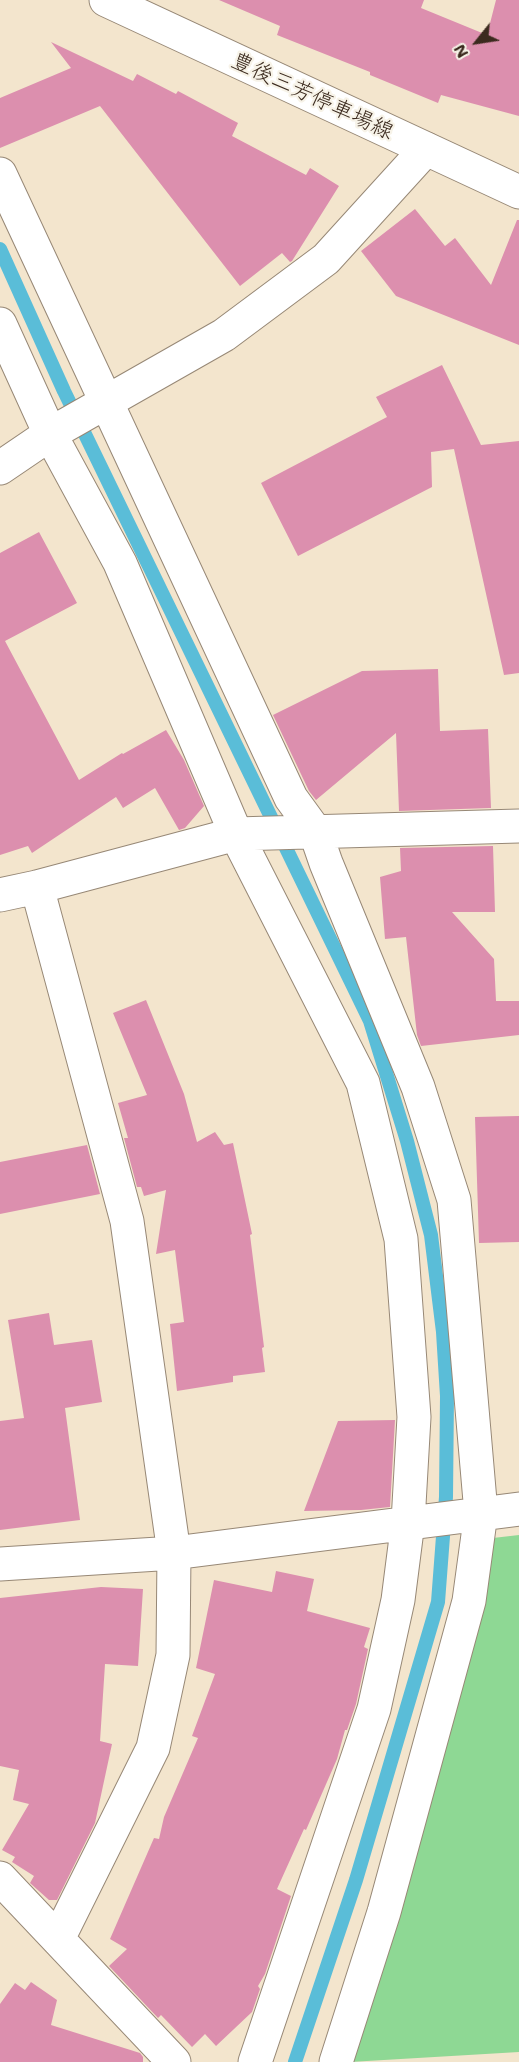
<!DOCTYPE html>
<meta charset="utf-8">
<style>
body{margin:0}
#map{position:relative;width:519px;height:2062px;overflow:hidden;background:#f3e5cd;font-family:"Shantell Sans",sans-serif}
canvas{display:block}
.north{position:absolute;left:447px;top:12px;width:60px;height:60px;-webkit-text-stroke:4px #f7f3e8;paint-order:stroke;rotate:240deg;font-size:16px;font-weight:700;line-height:24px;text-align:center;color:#3b2a1e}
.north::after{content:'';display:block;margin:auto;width:21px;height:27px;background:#3b2a1e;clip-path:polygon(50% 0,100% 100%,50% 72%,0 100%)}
</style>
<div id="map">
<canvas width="519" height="2062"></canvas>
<div class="north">N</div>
</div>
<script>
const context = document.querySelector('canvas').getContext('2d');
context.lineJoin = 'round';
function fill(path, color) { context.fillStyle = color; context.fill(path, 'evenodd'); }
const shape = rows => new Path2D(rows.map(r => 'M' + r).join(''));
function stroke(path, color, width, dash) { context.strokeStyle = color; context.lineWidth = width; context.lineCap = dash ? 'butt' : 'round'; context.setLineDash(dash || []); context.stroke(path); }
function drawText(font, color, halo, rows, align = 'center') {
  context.font = font + ' "Shantell Sans","Klee One",sans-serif'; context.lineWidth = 4.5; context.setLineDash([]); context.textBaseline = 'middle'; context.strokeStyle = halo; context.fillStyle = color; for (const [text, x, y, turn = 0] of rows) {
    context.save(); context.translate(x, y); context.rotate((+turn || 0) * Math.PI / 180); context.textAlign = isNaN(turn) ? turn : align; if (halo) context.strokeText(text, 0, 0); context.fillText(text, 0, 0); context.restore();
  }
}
const green = shape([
 [519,1535,519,2052,350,2062,493,1538]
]);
const stream = shape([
 [0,249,64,391,370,1021,407,1141,431,1235,443,1332,447,1396,446,1497,438,1602,356,1880,295,2062]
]);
const building = shape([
 [219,0,424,0,421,8,487,35,496,0,519,0,519,116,441,95,438,103,370,75,370,72,277,35,280,26],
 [51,42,133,81,137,74,176,94,178,91,238,123,232,136,306,175,310,168,339,186,292,261,290,262,282,253,240,286,100,106,0,148,0,98,71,68],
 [415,209,445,246,455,238,491,285,517,220,519,220,519,345,396,296,361,251],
 [442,365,481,445,519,441,519,673,504,675,454,449,431,452,432,487,298,556,261,483,387,417,376,397],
 [39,532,77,603,5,641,79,780,122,753,123,754,166,730,184,760,204,806,185,828,179,830,155,788,123,808,116,797,32,853,28,846,0,855,0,553],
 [438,669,440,731,488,729,491,808,399,811,396,733,316,800,309,791,273,715,362,671],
 [493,846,495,912,452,912,494,959,496,1001,519,1001,519,1035,421,1046,417,1035,406,937,385,939,380,877,401,871,400,848],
 [146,1000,184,1094,197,1142,215,1132,224,1145,233,1143,252,1234,250,1235,264,1347,262,1348,265,1372,233,1376,233,1382,177,1391,170,1324,184,1322,175,1250,156,1254,166,1190,144,1196,141,1187,137,1187,124,1138,128,1138,118,1103,147,1095,113,1013],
 [519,1116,519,1242,479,1243,475,1117],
 [87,1145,100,1194,0,1214,0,1162],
 [49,1313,54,1345,92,1340,102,1402,65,1408,80,1520,0,1530,0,1421,24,1418,8,1320],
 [395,1420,390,1507,361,1510,304,1511,338,1421],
 [276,1571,314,1579,307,1611,370,1628,364,1647,368,1649,356,1704,347,1730,345,1730,337,1759,306,1830,304,1829,277,1889,291,1896,265,1974,258,1986,260,1989,252,2012,216,2046,205,2034,192,2047,161,2015,158,2018,109,1966,127,1949,110,1939,154,1838,159,1839,164,1817,198,1738,192,1736,215,1674,196,1668,214,1580,272,1592],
 [101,1587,143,1589,138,1666,105,1664,100,1741,112,1744,95,1823,57,1900,49,1900,30,1883,34,1876,12,1862,15,1857,2,1850,29,1804,13,1800,19,1770,0,1766,0,1598],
 [31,1982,57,2000,51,2025,140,2053,143,2057,143,2062,0,2062,0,2004,15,1983,25,1990]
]);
const minor = shape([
 [0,174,291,798,315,831,326,863,418,1087,454,1200,481,1513,469,1601,384,1912,336,2062],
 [0,324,50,434,120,563,236,834,363,1083,401,1239,414,1417,408,1522,398,1600,374,1709,255,2062],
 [0,468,50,434,224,335,326,259,426,149],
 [37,887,127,1221,174,1553,173,1655,153,1748,58,1939],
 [0,895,37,887,236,834,519,826],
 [0,1564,174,1553,519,1509],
 [0,1878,174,2062]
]);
const secondary = shape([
 [106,0,519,192]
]);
const streetNames = [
 ["豊後三芳停車場線",312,97,25]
];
fill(green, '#8ed894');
stroke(stream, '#5abdd8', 14);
fill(building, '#dc8fae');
stroke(minor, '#978876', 35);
stroke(secondary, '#978876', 35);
stroke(minor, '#fff', 33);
stroke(secondary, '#fff', 33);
drawText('22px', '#3b2a1e', '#f7f3e8', streetNames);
</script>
